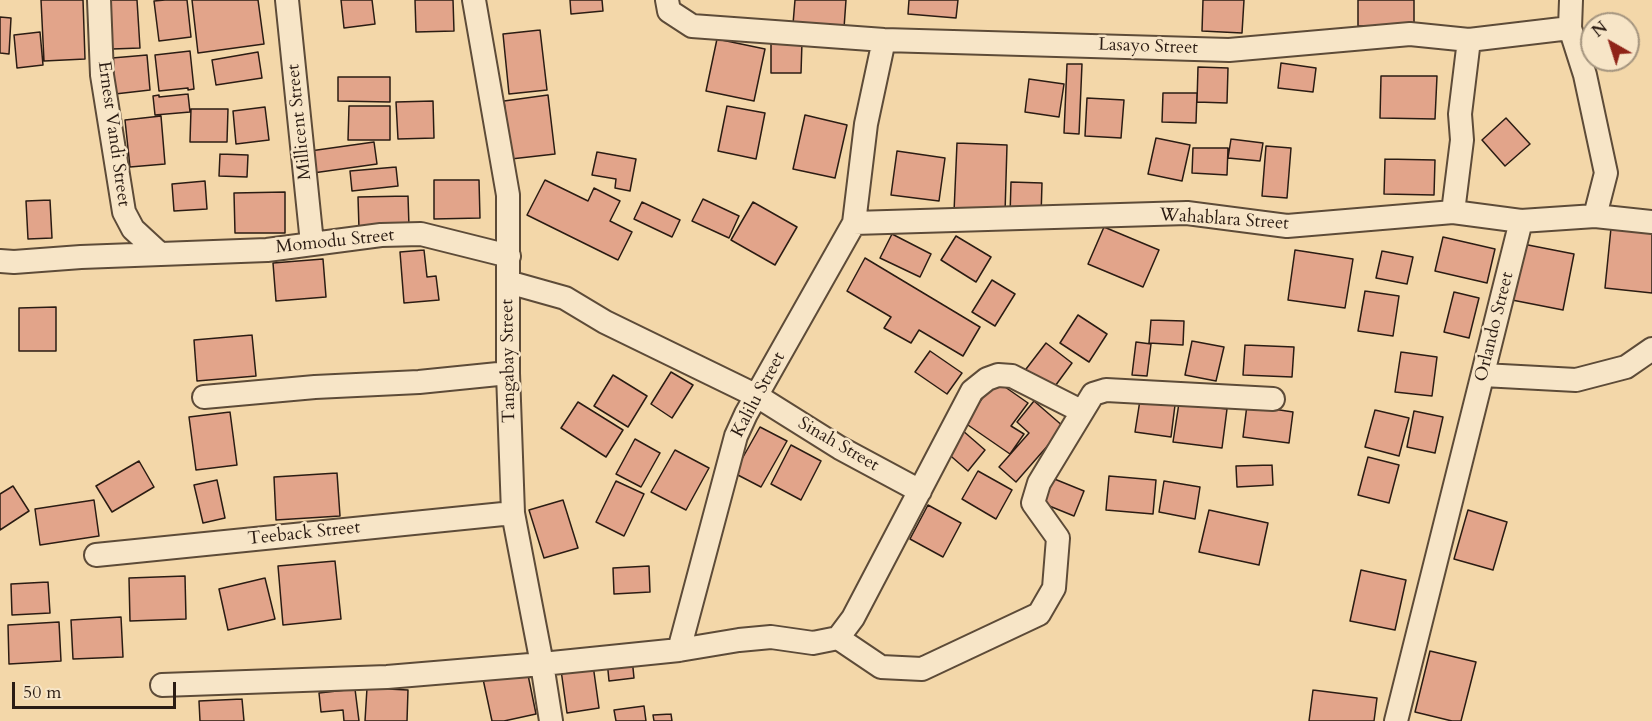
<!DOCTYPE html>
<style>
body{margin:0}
#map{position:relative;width:1652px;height:721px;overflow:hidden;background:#f3d7a9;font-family:Cardo,serif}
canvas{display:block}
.north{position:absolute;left:1580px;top:12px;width:60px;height:60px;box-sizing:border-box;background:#f7e5c7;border:2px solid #a5957f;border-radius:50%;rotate:321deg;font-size:16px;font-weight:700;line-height:24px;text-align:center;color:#2b1c13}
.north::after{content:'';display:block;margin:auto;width:21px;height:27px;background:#8f2418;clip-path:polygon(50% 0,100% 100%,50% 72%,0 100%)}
.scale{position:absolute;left:12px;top:682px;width:164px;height:27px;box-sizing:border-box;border:3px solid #2b1c13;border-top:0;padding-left:8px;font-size:18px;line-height:21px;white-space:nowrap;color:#2b1c13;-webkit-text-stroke:4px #f7e5c7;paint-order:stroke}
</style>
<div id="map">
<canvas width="1652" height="721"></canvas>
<div class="north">N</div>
<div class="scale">50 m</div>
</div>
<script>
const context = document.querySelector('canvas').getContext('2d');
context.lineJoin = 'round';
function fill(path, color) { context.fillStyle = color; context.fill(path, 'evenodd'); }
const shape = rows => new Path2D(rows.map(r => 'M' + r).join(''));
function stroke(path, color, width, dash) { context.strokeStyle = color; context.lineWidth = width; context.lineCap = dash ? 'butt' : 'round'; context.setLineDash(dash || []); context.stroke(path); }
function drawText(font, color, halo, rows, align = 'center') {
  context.font = font + ' Cardo,serif'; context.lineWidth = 5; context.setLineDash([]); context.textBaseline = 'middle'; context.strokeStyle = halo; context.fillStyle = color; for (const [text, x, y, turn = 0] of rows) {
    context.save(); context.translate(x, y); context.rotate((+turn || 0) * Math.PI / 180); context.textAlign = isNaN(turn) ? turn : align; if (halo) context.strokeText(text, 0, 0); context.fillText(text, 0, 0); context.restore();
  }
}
const building = shape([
 [41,0,83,0,85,59,44,61,41,0],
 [110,0,137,0,140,48,112,49,110,0],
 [165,0,187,0,191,37,159,41,154,1,165,0],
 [192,0,258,0,264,44,198,53,192,0],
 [341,0,372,0,375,24,344,28,341,0],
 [415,0,453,0,454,31,416,32,415,0],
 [570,0,602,0,603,11,571,14,570,0],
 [795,0,846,0,844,28,793,24,795,0],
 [909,0,958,0,956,18,908,14,909,0],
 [1203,0,1244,0,1242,33,1202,31,1203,0],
 [1358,0,1414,0,1414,26,1358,26,1358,0],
 [0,17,11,18,9,54,0,53,0,17],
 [540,30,547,90,509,94,503,34,540,30],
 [40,32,43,65,17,68,14,35,40,32],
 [717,39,765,49,754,101,706,91,717,39],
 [771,42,802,42,801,73,771,73,771,42],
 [190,51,194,89,188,90,188,88,159,91,155,55,190,51],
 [258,52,262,78,216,85,212,60,258,52],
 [147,55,150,90,115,94,112,58,147,55],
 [1281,63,1316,68,1313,92,1278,88,1281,63],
 [1067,64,1082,64,1079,134,1064,133,1067,64],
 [1198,67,1228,68,1227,103,1197,102,1198,67],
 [1381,76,1437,76,1435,119,1380,118,1381,76],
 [338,77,390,77,390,102,338,101,338,77],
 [1029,79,1064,84,1059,117,1025,112,1029,79],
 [1163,93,1197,93,1196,123,1162,122,1163,93],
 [188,94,190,112,155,115,153,96,159,95,159,97,188,94],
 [548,95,555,154,511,159,504,101,548,95],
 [1087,98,1124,100,1121,138,1085,136,1087,98],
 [433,101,434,138,398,139,396,102,433,101],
 [349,106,390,106,390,140,348,140,349,106],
 [727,106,765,113,756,159,718,151,727,106],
 [265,107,269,140,236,144,233,111,265,107],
 [191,109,228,109,227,142,190,142,191,109],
 [805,115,847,125,835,178,793,169,805,115],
 [161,116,165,164,130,167,125,120,161,116],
 [1506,118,1530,144,1505,166,1482,140,1506,118],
 [1156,138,1190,145,1182,181,1148,174,1156,138],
 [1231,139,1263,143,1260,161,1228,158,1231,139],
 [374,142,377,164,313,173,310,151,374,142],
 [957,143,1007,145,1005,213,954,212,957,143],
 [1266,146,1291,148,1287,198,1262,196,1266,146],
 [1193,148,1228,148,1227,175,1192,173,1193,148],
 [897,151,945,158,939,201,891,195,897,151],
 [597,152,636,159,630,191,615,188,616,179,592,175,597,152],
 [220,154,248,155,247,177,219,176,220,154],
 [1385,159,1435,160,1434,195,1384,194,1385,159],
 [396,167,398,186,352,191,350,171,396,167],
 [434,180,479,180,480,218,434,219,434,180],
 [545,180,588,201,594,188,620,201,610,221,632,232,618,260,527,215,545,180],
 [205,181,207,209,174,211,172,184,205,181],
 [1011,182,1042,183,1041,217,1010,216,1011,182],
 [285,192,285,233,235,233,234,193,285,192],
 [408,196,409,227,359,229,358,197,408,196],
 [703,199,739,216,729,238,692,221,703,199],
 [50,200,52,238,28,239,26,201,50,200],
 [642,202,680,220,672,237,634,219,642,202],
 [753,202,797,227,775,265,731,240,753,202],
 [1104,227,1159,250,1143,287,1088,264,1104,227],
 [1611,228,1652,231,1652,293,1605,288,1611,228],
 [892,234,931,254,920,277,880,258,892,234],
 [956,236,991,257,976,282,941,260,956,236],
 [1443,237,1495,249,1487,283,1435,271,1443,237],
 [1523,244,1574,254,1563,310,1512,300,1523,244],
 [424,250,427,277,436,276,439,300,404,303,400,252,424,250],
 [1295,250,1353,259,1345,308,1288,300,1295,250],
 [1382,251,1413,257,1407,284,1376,278,1382,251],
 [865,258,980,327,963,356,919,330,911,343,884,328,891,317,847,291,865,258],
 [323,259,326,297,276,301,273,263,323,259],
 [992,280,1015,294,995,326,972,312,992,280],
 [1365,291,1399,296,1393,336,1358,331,1365,291],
 [1454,292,1479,298,1469,338,1444,332,1454,292],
 [56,307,56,351,19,351,19,308,56,307],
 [1078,315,1107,334,1089,362,1060,343,1078,315],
 [1151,320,1184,321,1183,345,1149,343,1151,320],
 [252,335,256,376,197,381,194,340,252,335],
 [1192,341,1224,347,1216,381,1185,375,1192,341],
 [1136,342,1151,344,1147,376,1132,375,1136,342],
 [1046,343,1072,363,1050,393,1023,373,1046,343],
 [1245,345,1294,347,1292,377,1243,375,1245,345],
 [930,351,962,373,947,394,915,372,930,351],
 [1401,352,1437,357,1432,396,1395,392,1401,352],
 [671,372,693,385,672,418,651,404,671,372],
 [613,375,647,396,628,427,594,406,613,375],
 [995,380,1028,403,1011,426,1024,434,1010,454,965,423,995,380],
 [1140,400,1175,405,1171,437,1135,432,1140,400],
 [1034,401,1064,427,1016,482,999,467,1029,433,1017,422,1034,401],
 [578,402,623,430,606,457,561,428,578,402],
 [1179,403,1227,409,1222,448,1173,442,1179,403],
 [1247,405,1293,412,1289,443,1243,437,1247,405],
 [1375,410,1409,418,1399,456,1365,447,1375,410],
 [1414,411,1443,417,1435,453,1407,447,1414,411],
 [230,412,237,465,196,470,189,417,230,412],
 [760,427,787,441,761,487,734,473,760,427],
 [962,430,985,450,968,471,945,451,962,430],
 [635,439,660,453,641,487,616,474,635,439],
 [791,445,821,461,801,500,771,484,791,445],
 [675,450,709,468,686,510,651,492,675,450],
 [1368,457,1399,465,1389,503,1358,495,1368,457],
 [139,461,154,487,112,512,96,486,139,461],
 [1272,465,1273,485,1237,487,1236,466,1272,465],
 [978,471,1012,490,996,519,962,499,978,471],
 [337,473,340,516,276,520,274,477,337,473],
 [1109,476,1156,480,1153,514,1106,510,1109,476],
 [1052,478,1084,491,1074,516,1042,503,1052,478],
 [217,480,225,518,203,523,194,485,217,480],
 [616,481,644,494,624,536,596,522,616,481],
 [1164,481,1200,487,1195,519,1159,512,1164,481],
 [13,486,29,511,0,530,0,494,13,486],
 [94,500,99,536,40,545,35,509,94,500],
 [563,500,578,548,544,558,529,510,563,500],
 [928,505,961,523,943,557,910,539,928,505],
 [1209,510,1268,523,1259,565,1199,552,1209,510],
 [1468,510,1507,522,1493,570,1454,559,1468,510],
 [335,561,341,619,283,625,278,566,335,561],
 [649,566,650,592,614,594,613,568,649,566],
 [1361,570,1406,580,1395,630,1350,621,1361,570],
 [185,576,186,619,130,621,129,578,185,576],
 [265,578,275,619,228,630,219,589,265,578],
 [48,582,50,613,12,615,11,584,48,582],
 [121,617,123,657,73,659,71,620,121,617],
 [59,622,61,661,9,664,8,625,59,622],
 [1430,651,1476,662,1461,721,1452,721,1415,712,1430,651],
 [632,658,634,678,609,681,607,660,632,658],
 [593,665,599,708,567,713,561,670,593,665],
 [527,670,536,714,504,721,492,721,483,679,527,670],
 [367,688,408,690,407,721,365,721,367,688],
 [355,689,359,721,344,721,343,710,321,712,319,693,355,689],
 [1313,690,1377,698,1374,721,1309,721,1313,690],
 [242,699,244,721,200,721,199,701,242,699],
 [644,706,646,721,616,721,614,710,644,706],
 [671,714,672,721,654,721,653,715,671,714]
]);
const minor = shape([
 [99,0,102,75,124,212,133,229,160,254],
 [287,0,312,243],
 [474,0,508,195,508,373,513,513,542,664,551,721],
 [667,0,669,11,692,26,884,40,1229,50,1410,34,1469,40,1460,114,1462,140,1453,212],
 [1469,40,1570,28],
 [1595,216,1652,222],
 [854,223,1187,213,1287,226,1453,212,1521,221],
 [0,261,14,262,81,257,267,250,381,235,421,234,509,256],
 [508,282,565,298,605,322,757,396,840,448,920,491],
 [1483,375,1576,380,1626,367,1652,349],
 [204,397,315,387,419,382,508,373],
 [96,555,513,513],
 [838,638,881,667,922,669,1039,614,1054,588,1058,538,1033,503,1039,483,1093,394,1106,390,1273,399],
 [679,650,736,436,746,414,854,223,866,124,884,40],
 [162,685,387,677,542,664,679,650,739,640,771,637,813,643,838,638,853,618,972,391,987,379,998,375,1012,376,1081,411],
 [1396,721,1521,221,1595,216,1606,173,1585,75,1570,28,1571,0]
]);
const streetNames = [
 ["Lasayo Street",1148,47,2],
 ["Millicent Street",300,122,-96],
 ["Ernest Vandi Street",113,134,82],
 ["Wahablara Street",1224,220,4],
 ["Momodu Street",335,242,-6],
 ["Orlando Street",1495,327,-76],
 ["Tangabay Street",509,361,-91],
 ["Kalilu Street",759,395,-62],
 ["Sinah Street",838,445,30],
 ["Teeback Street",304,534,-6]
];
fill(building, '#e2a48a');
stroke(building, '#2b1c13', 1.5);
stroke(minor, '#5d4b38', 26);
stroke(minor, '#f7e5c7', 22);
drawText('18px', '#2b1c13', '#f7e5c7', streetNames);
</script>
